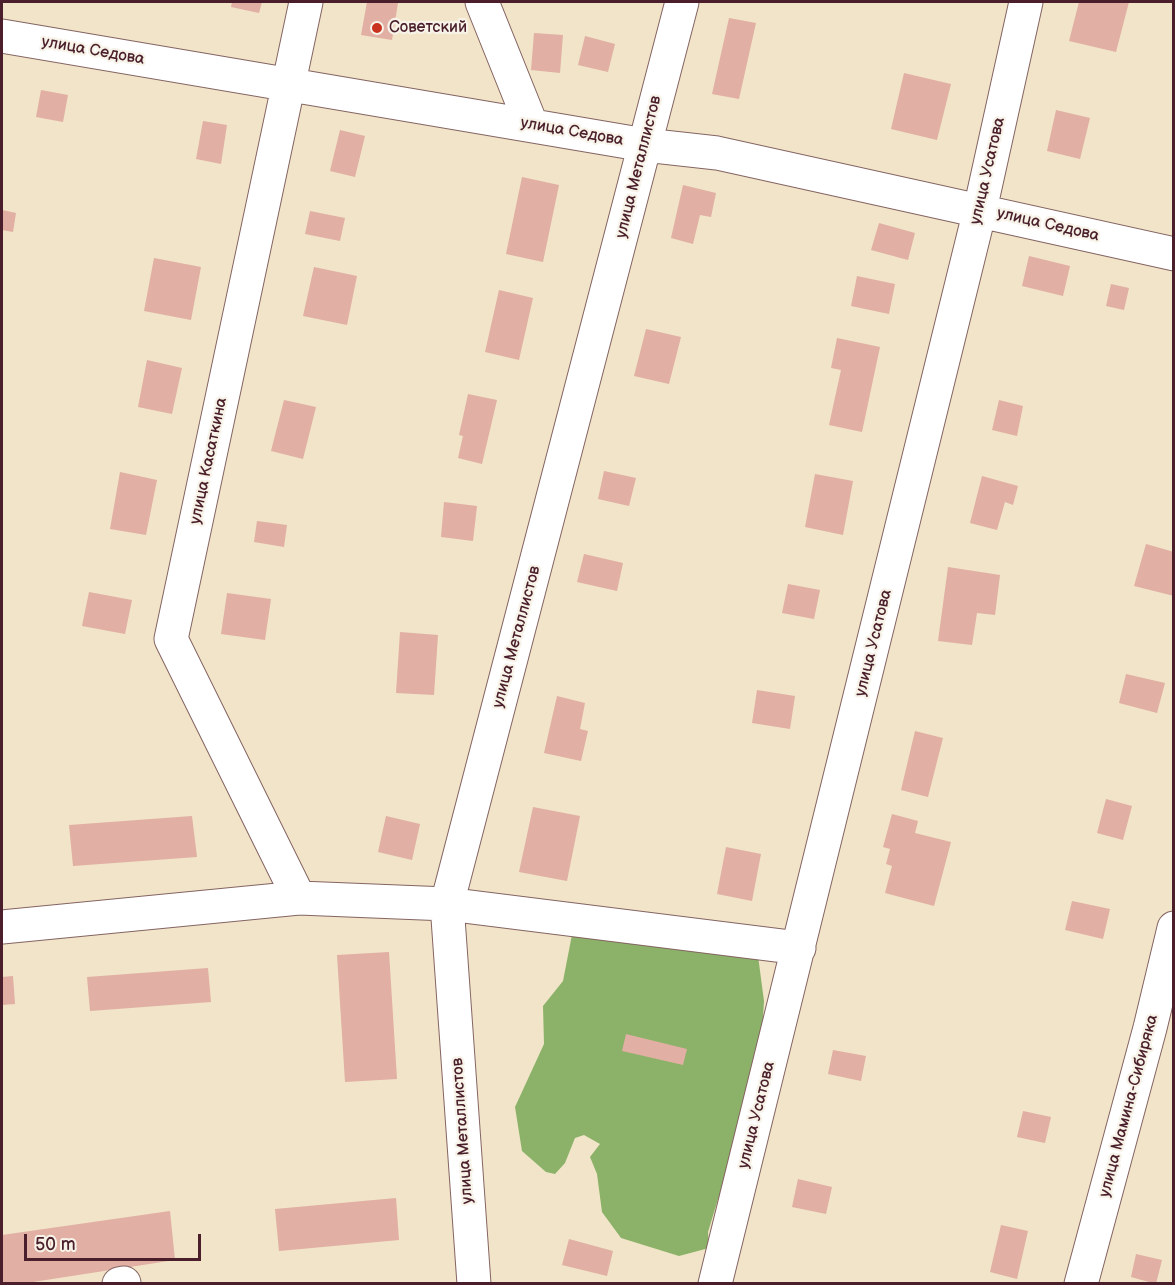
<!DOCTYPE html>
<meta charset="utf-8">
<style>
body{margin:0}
#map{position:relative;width:1175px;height:1285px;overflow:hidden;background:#f1e4c8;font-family:"Balsamiq Sans",sans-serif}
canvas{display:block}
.frame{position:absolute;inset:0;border:3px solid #4a1f2b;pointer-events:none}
.scale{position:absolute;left:24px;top:1234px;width:177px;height:27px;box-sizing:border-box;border:3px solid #4a1f2b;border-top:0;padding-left:8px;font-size:18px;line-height:21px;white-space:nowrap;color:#4a1f2b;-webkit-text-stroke:4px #f7f3e8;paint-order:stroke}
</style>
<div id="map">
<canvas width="1175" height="1285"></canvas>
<div class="frame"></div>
<div class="scale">50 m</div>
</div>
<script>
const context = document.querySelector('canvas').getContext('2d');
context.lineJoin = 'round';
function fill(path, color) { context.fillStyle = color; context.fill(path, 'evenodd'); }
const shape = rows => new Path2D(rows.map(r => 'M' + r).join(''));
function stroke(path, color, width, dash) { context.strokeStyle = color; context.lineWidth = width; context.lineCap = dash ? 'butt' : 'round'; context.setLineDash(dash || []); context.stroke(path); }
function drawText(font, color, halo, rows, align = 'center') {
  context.font = font + ' "Balsamiq Sans",sans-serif'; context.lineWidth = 4.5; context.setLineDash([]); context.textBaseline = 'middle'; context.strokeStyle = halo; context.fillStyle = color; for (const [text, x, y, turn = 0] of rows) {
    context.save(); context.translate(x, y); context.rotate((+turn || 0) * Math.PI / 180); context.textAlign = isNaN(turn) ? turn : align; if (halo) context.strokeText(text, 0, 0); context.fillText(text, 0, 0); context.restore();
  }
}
const forest = shape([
 [576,914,758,956,764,1001,761,1051,741,1109,739,1158,718,1199,708,1232,709,1248,679,1256,621,1238,602,1212,597,1174,590,1157,600,1144,584,1135,575,1138,565,1163,555,1174,546,1172,522,1151,515,1107,544,1044,543,1006,563,981]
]);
const building = shape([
 [232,2,262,2,259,13,231,7],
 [367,2,398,3,392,40,361,35],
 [1079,2,1129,2,1116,52,1069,41],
 [729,18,756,23,739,99,712,94],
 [534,33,563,35,560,73,531,70],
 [585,36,615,44,608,72,578,65],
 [904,73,951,84,937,140,891,129],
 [41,90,68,95,63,122,36,117],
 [1056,110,1090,118,1080,159,1047,151],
 [203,121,227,125,221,164,196,159],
 [340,130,365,136,355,177,330,171],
 [522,177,559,185,543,262,506,254],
 [683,185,716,193,711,217,700,215,693,244,671,238],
 [2,210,16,213,13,232,2,230],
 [310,211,345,218,340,241,305,234],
 [879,223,915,233,908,260,871,250],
 [1029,256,1070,266,1063,296,1022,286],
 [154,258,201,267,191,320,144,311],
 [314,267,357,276,347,325,303,316],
 [857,276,895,284,889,314,851,306],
 [1111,284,1129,288,1124,310,1106,306],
 [499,290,533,298,519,360,485,352],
 [646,329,681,337,669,384,634,376],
 [837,338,880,347,862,432,829,425,841,370,831,368],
 [147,360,182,368,172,414,138,407],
 [468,394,497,400,482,464,458,458,463,436,459,435],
 [284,400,316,407,303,459,271,451],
 [999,400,1023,406,1017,436,992,430],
 [604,471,636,478,629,506,598,499],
 [120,472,157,480,146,535,110,529],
 [815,474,853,481,843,535,805,527],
 [982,476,1018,486,1013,505,1005,502,997,530,970,523],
 [444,502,477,506,473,541,441,537],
 [257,521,287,525,284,547,254,542],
 [1146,544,1174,552,1174,596,1134,586],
 [584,554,623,563,617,591,577,582],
 [948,567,1000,575,995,615,977,613,972,645,938,641],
 [788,584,820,590,814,619,782,613],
 [89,592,132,600,125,634,82,626],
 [227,593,271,599,265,640,221,634],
 [400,632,438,635,434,695,396,693],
 [1126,674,1165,683,1157,713,1119,703],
 [757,690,795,696,790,729,752,723],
 [557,696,585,703,580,729,588,731,581,761,544,753],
 [915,731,943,738,928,797,901,790],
 [1106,799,1132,806,1123,840,1097,833],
 [533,807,580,816,567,881,519,872],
 [892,814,918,821,915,833,951,842,934,906,885,893,892,866,886,864,890,849,883,847],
 [192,816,197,857,73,866,69,825],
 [386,816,420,824,412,860,378,852],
 [726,847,761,854,752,901,717,894],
 [1072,901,1110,909,1103,939,1065,930],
 [389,952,397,1079,345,1082,337,955],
 [208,968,211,1002,90,1011,87,977],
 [13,976,15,1004,2,1005,2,977],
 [626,1034,687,1049,683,1065,622,1051],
 [833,1050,866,1056,861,1081,828,1074],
 [1023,1111,1051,1117,1045,1143,1017,1137],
 [798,1179,832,1187,826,1214,792,1207],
 [396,1198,399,1240,279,1251,275,1209],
 [170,1211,175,1260,20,1284,2,1284,2,1235],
 [1001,1225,1028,1231,1017,1279,990,1272],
 [569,1239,613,1251,607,1276,562,1265],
 [1136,1254,1162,1260,1156,1284,1131,1277]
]);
const minor = shape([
 [482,2,531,124],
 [2,36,645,145,717,153,1174,254],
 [299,898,171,639,306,2],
 [2,927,299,898,447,904,799,948],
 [119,1284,124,1283],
 [474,1284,447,904,682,2],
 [715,1284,980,210,1026,2],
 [1081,1284,1150,1028,1174,928]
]);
const markers = [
 [377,28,6,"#c8321e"]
];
const poiNames = [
 ["Советский",389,28]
];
const streetNames = [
 ["улица Седова",93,51,10],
 ["улица Седова",572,132,10],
 ["улица Металлистов",639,167,-76],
 ["улица Усатова",988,171,-77],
 ["улица Седова",1048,225,13],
 ["улица Касаткина",209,461,-78],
 ["улица Металлистов",517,637,-75],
 ["улица Усатова",874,643,-76],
 ["улица Мамина-Сибиряка",1129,1106,-75],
 ["улица Усатова",757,1115,-76],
 ["улица Металлистов",463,1131,-94]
];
fill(forest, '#8bb268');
fill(building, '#e1afa3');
stroke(minor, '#846462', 35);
stroke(minor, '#fff', 33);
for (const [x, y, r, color] of markers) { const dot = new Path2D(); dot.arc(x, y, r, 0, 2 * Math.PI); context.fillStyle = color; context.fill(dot); stroke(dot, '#f7f3e8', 2); }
drawText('16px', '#4a1f2b', '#f7f3e8', poiNames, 'left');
drawText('16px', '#4a1f2b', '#f7f3e8', streetNames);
</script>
